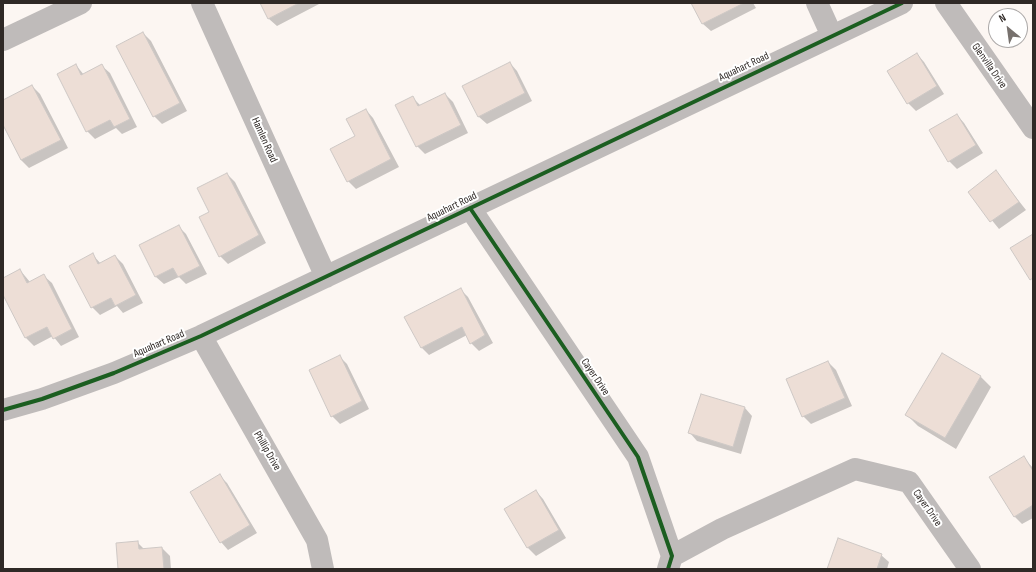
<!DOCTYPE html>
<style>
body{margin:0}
#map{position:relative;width:1036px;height:572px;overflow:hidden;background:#fcf6f2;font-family:"Sofia Sans Condensed",sans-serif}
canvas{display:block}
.frame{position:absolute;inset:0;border:4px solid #2f2926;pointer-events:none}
.north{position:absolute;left:988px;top:8px;width:40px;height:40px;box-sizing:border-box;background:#fff;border:1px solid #aca9a8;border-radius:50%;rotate:331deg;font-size:11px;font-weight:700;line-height:16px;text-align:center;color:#2f2926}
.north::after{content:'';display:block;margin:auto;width:14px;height:18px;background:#77716d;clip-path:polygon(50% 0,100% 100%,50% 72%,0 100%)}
</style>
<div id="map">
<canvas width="1036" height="572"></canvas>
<div class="frame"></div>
<div class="north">N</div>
</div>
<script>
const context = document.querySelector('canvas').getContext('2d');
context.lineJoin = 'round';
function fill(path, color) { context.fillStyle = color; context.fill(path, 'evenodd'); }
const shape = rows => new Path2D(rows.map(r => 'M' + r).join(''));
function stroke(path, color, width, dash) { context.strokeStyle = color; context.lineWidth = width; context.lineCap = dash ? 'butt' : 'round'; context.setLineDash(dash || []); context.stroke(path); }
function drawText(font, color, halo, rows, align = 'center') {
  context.font = font + ' "Sofia Sans Condensed",sans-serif'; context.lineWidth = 4; context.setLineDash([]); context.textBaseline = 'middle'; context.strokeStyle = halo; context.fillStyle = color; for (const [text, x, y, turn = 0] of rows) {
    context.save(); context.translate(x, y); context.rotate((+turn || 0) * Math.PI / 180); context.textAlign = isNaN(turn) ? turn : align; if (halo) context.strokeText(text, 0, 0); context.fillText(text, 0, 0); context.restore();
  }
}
const shadow = shape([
 [261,3,321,3,277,26,269,19],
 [693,3,753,3,756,8,711,31,703,24],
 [143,33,151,41,187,111,162,124,154,116],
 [917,54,924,62,944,94,916,111,908,103,889,71],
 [510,63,517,71,532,101,487,124,479,117,464,86],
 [76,65,84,75,102,66,110,73,137,127,122,134,116,128,95,139,87,131],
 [32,86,40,94,68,148,29,168,21,160,3,123,3,101],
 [445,94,453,102,468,133,425,154,417,146,412,97,421,106],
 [366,110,373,118,399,167,356,189,348,181,356,137],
 [957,115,964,123,983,153,957,169,949,161],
 [996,172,1026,210,999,229,969,192],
 [227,174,235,182,266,243,228,264,220,256,211,212],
 [178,226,186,234,207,274,186,284,179,277,164,284,156,277,141,246],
 [93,255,101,264,115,256,123,264,143,303,123,313,117,306,100,315,92,307],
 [20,270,30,282,44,276,52,283,79,337,61,346,53,336,34,346,26,338,3,293,3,279],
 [460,289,468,297,493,343,479,351,471,343,467,335,429,355,421,347],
 [339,356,347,364,369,409,340,424,332,416],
 [828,362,836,370,852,406,811,424,803,416],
 [980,376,991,387,956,449,918,426,907,415],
 [701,395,745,408,752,416,741,454,697,441,690,433],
 [1023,457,1033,468,1033,518,1022,524,1014,516],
 [220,476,227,483,257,533,228,550,221,542],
 [536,491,543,499,566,538,536,556,528,548,505,509],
 [137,542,145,550,162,548,170,556,171,569,119,569],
 [881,555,889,562,887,569,828,569]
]);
const building = shape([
 [260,3,299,3,268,19,260,3],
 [691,3,744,3,702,24,691,3],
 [143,32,180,103,153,117,116,46,143,32],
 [917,53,937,86,907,104,887,71,917,53],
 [510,62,525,93,478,117,462,86,510,62],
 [76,64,81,75,102,64,130,119,114,127,110,120,86,132,57,74,76,64],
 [32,85,61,140,21,160,3,125,3,100,32,85],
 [445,93,461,125,416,147,395,105,413,96,418,106,445,93],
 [366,109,391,159,347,182,330,149,355,136,346,119,366,109],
 [957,114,976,145,948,162,929,130,957,114],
 [996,170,1019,202,990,222,968,192,996,170],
 [227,173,259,235,219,257,199,217,209,212,197,188,227,173],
 [179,225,200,266,178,277,173,268,155,277,139,245,179,225],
 [1033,234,1033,278,1030,280,1010,248,1033,234],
 [93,253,98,264,115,255,136,295,115,306,111,298,91,308,69,266,93,253],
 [20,269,27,283,44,274,72,329,53,339,47,327,25,338,3,295,3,278,20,269],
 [461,288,485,335,470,344,462,327,421,348,404,317,461,288],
 [942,353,981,376,945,438,905,415,942,353],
 [340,355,362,401,331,417,309,370,340,355],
 [828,361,845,398,802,417,786,379,828,361],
 [701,394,745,407,733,447,688,433,701,394],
 [1024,456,1033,471,1033,505,1014,517,989,477,1024,456],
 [220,474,250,525,220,543,190,492,220,474],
 [536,490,559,530,527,548,504,509,536,490],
 [838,538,882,554,877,569,827,569,838,538],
 [138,541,139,549,162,547,164,569,118,569,116,543,138,541]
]);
const minor = shape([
 [202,3,326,277],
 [817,3,832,36],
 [946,3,1033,128],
 [3,40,81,3],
 [470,208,638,457,672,556,668,569],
 [201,336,317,540,323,569],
 [3,410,42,399,114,373,201,336,902,3],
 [672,556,722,529,855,469,909,482,970,569]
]);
const cycleway = shape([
 [470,208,638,457,672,556,668,569],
 [3,410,42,399,114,373,201,336,902,3]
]);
const streetNames = [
 ["Glenvilla Drive",989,66,55],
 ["Aquahart Road",744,67,-25],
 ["Hamlen Road",264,140,66],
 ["Aquahart Road",452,207,-26],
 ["Aquahart Road",159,344,-23],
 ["Cayer Drive",595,377,56],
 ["Phillip Drive",267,451,60],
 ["Cayer Drive",927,508,55]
];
fill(shadow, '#0003');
fill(building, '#edded6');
stroke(building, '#cec8c5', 1);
stroke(minor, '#bfbbba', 22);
stroke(cycleway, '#1b5e20', 4);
drawText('11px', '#2f2926', '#fff', streetNames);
</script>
